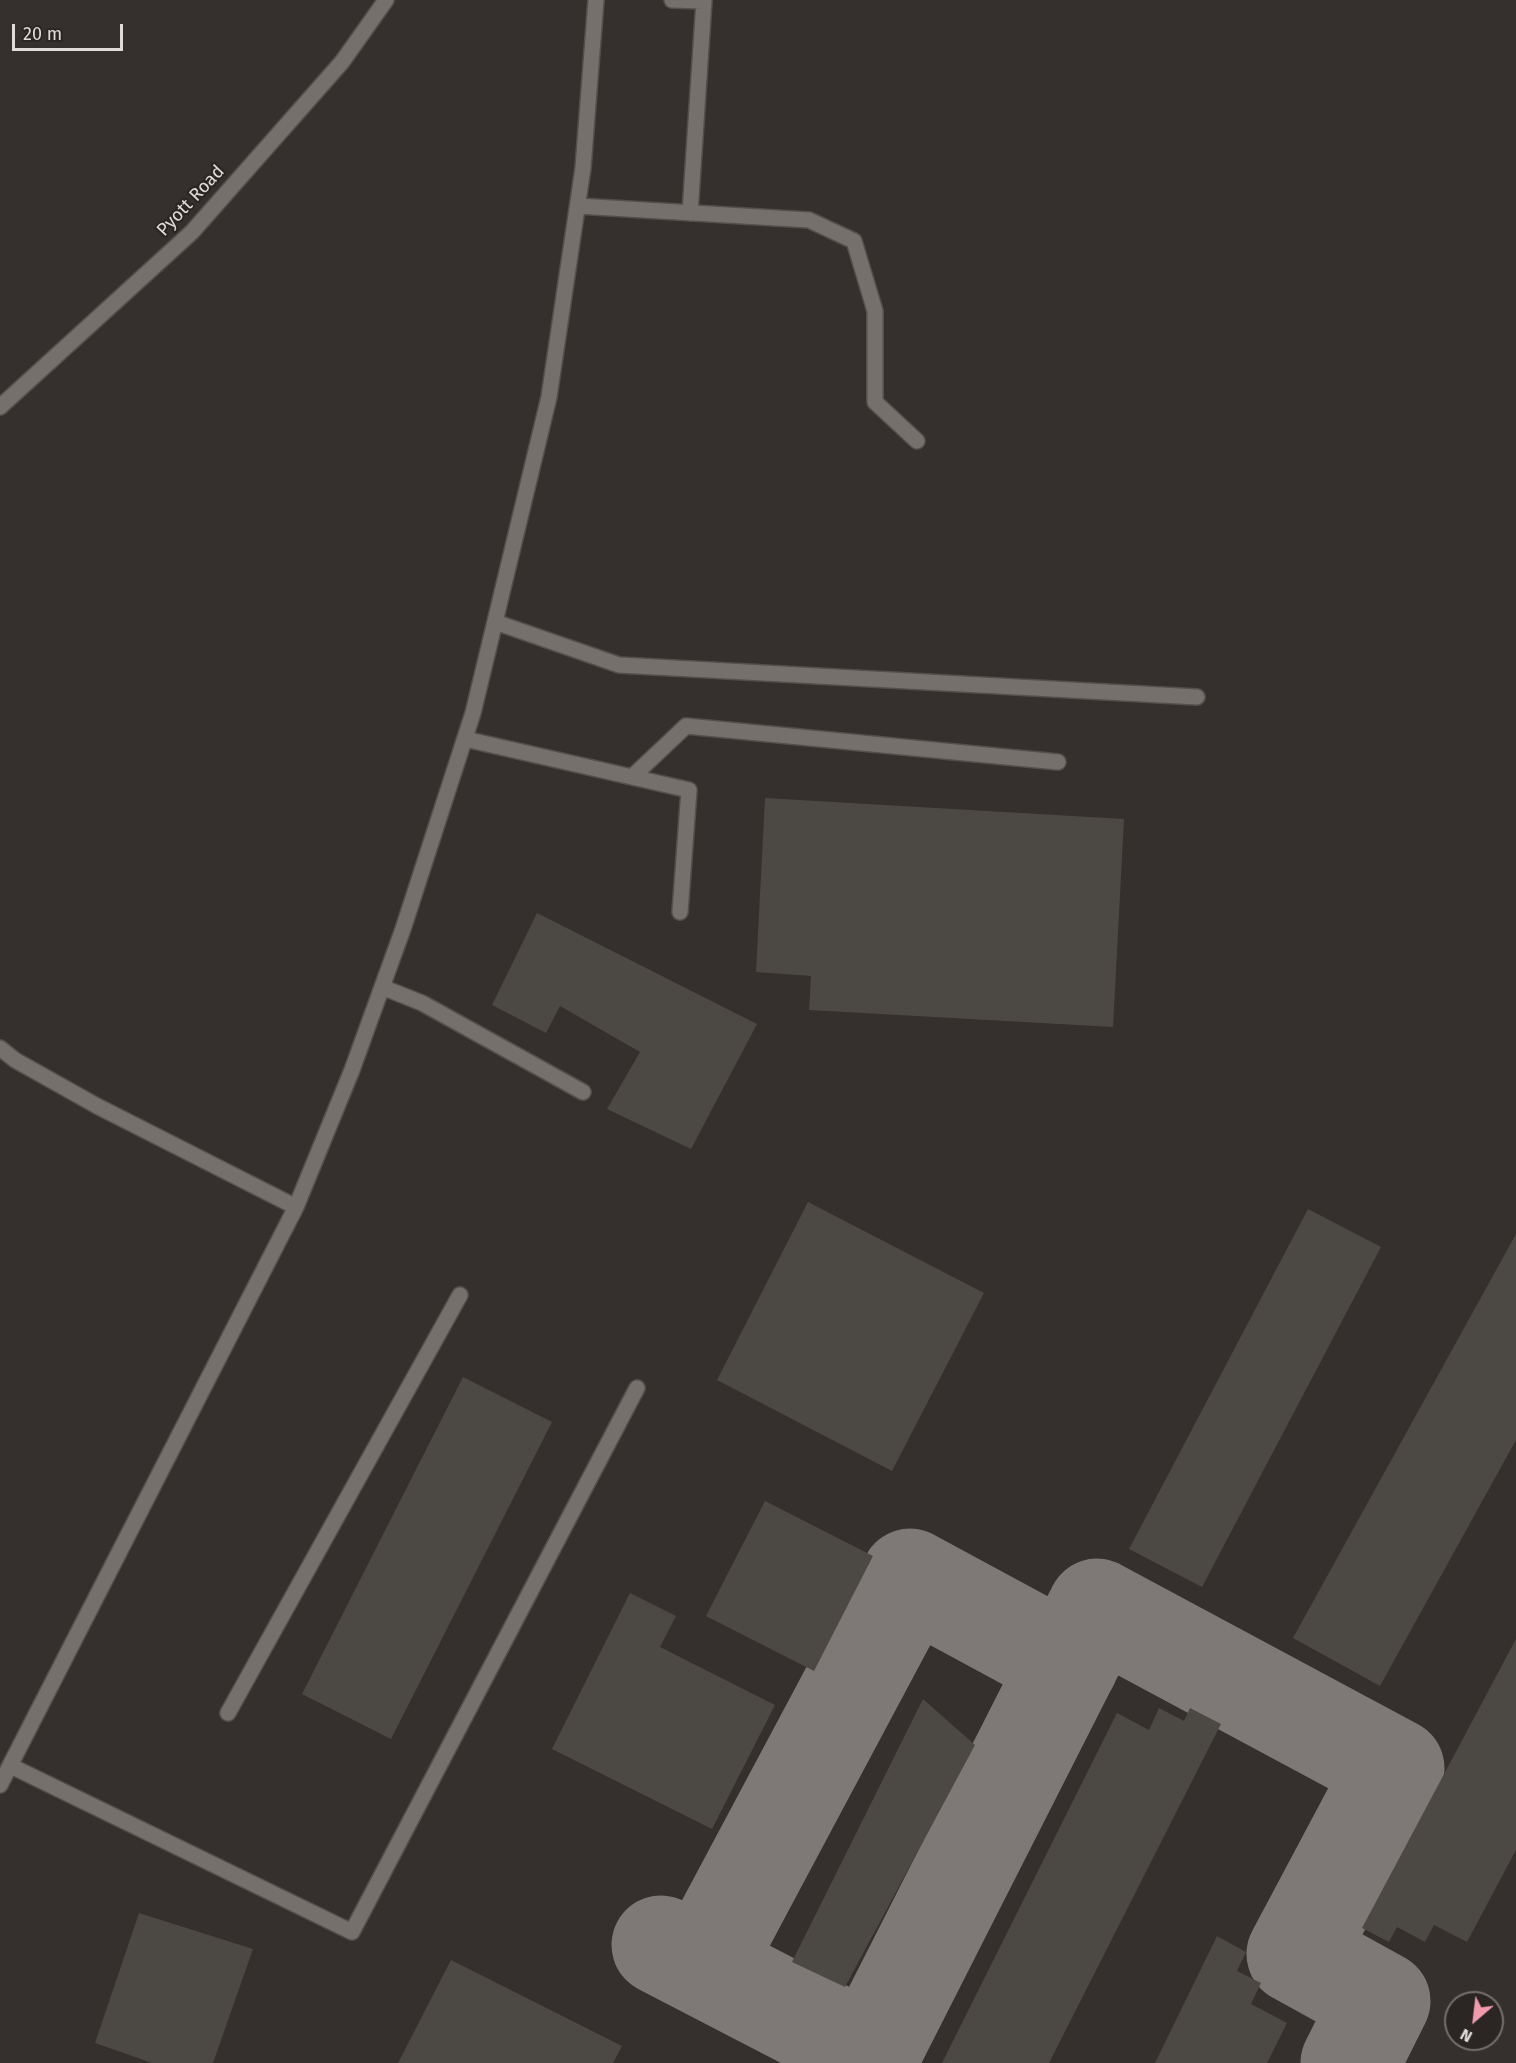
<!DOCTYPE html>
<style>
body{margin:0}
#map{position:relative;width:1516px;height:2063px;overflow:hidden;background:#35302d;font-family:"Fira Sans",sans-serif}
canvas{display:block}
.north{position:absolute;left:1444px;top:1991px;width:60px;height:60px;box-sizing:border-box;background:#2b2624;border:2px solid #736f6d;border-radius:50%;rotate:208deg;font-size:16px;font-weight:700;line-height:24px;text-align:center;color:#e0dcdb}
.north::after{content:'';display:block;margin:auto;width:21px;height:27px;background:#f29aad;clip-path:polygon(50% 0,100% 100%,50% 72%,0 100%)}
.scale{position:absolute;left:12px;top:24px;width:111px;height:27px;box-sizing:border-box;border:3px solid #e0dcdb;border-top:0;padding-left:8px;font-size:18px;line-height:21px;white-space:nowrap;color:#e0dcdb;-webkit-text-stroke:4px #2b2624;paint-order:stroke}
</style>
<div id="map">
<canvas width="1516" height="2063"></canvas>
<div class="north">N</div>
<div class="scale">20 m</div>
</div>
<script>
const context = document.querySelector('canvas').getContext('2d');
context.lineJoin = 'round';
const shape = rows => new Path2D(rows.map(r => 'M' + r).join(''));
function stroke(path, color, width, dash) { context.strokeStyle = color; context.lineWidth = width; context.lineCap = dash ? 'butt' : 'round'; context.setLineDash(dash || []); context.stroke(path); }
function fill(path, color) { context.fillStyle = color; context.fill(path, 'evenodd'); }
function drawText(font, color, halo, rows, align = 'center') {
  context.font = font + ' "Fira Sans",sans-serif'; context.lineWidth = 4.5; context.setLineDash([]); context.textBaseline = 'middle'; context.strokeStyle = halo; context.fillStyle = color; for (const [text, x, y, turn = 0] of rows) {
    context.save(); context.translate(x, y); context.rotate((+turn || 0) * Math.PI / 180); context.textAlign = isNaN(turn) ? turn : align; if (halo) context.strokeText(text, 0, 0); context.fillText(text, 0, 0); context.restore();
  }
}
const taxiway = shape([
 [661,1945,871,2054],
 [703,1966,910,1578,1069,1664],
 [866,2063,1097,1608,1395,1768,1296,1954,1381,2001,1350,2063]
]);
const building = shape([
 [765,798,1124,819,1113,1027,809,1010,811,976,756,972],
 [537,913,757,1024,691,1149,607,1109,640,1052,560,1006,546,1033,492,1005],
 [808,1202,984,1293,892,1471,717,1380],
 [1308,1209,1381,1247,1202,1587,1129,1549],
 [1516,1234,1516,1440,1380,1686,1293,1638],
 [463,1377,552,1422,391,1739,302,1694],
 [765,1501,873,1556,814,1671,706,1616],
 [630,1593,676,1616,660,1647,775,1705,712,1829,552,1749],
 [1516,1639,1516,1850,1467,1942,1434,1925,1425,1942,1397,1927,1389,1942,1362,1928],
 [923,1699,975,1745,845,1987,792,1962],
 [1159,1708,1184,1721,1190,1708,1221,1724,1049,2063,942,2063,1117,1713,1149,1730],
 [139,1913,253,1949,213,2063,152,2063,95,2043],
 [1217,1936,1246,1952,1237,1971,1261,1983,1251,2004,1287,2023,1267,2063,1155,2063],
 [451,1960,622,2046,613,2063,398,2063]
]);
const minor = shape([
 [672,0,704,1,690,213],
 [578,206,809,220,854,241,875,311,875,402,917,441],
 [0,407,192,232,342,62,386,0],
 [495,622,619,665,1197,697],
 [465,739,689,790,680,912],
 [632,777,686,726,1058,762],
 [382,987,422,1003,583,1092],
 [0,1048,15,1060,97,1106,296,1207],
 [228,1713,460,1295],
 [11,1766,352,1932,637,1388],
 [0,1785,296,1207,352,1070,403,929,473,713,549,397,583,168,596,0]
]);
const streetNames = [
 ["Pyott Road",191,201,-47]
];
stroke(taxiway, '#7e7977', 99);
fill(building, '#4c4844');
stroke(minor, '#534f4d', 18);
stroke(minor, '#76706d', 15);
drawText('18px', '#e0dcdb', '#2b2624', streetNames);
</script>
